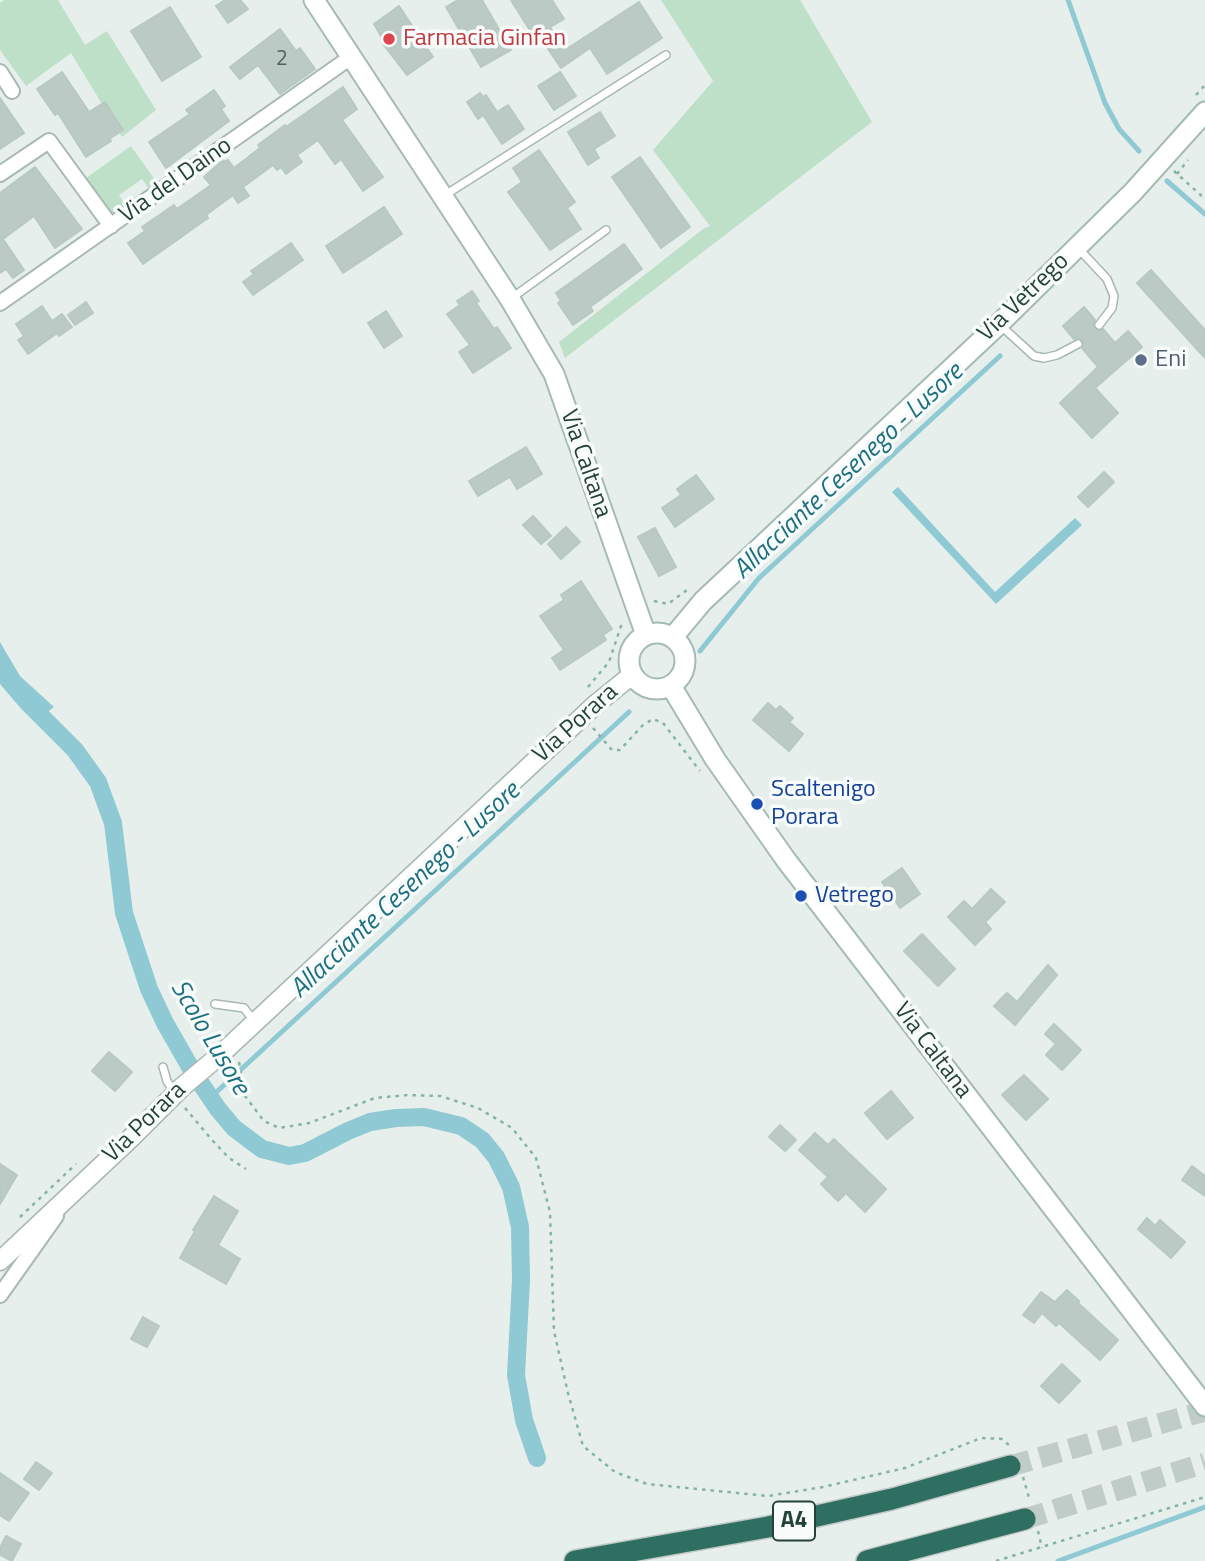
<!DOCTYPE html>
<style>
body{margin:0}
canvas{display:block;background:#e6efeb}
</style>
<canvas width="1205" height="1561"></canvas>
<script>
const context = document.querySelector('canvas').getContext('2d');
context.lineJoin = 'round';
function fill(path, color) { context.fillStyle = color; context.fill(path, 'evenodd'); }
const shape = rows => new Path2D(rows.map(r => 'M' + r).join(''));
function stroke(path, color, width, dash) { context.strokeStyle = color; context.lineWidth = width; context.lineCap = dash ? 'butt' : 'round'; context.setLineDash(dash || []); context.stroke(path); }
function drawText(font, color, halo, rows, align = 'center') {
  context.font = font + ' "Titillium Web",sans-serif'; context.lineWidth = 7; context.setLineDash([]); context.textBaseline = 'middle'; context.strokeStyle = halo; context.fillStyle = color; for (const [text, x, y, turn = 0] of rows) {
    context.save(); context.translate(x, y); context.rotate((+turn || 0) * Math.PI / 180); context.textAlign = isNaN(turn) ? turn : align; if (halo) context.strokeText(text, 0, 0); context.fillText(text, 0, 0); context.restore();
  }
}
const green = shape([
 [4,0,58,0,85,45,107,31,156,110,122,137,71,53,26,86,0,50,0,3],
 [661,0,800,0,872,122,565,358,559,342,703,229,710,226,653,150,713,81],
 [131,146,158,184,150,190,142,179,119,195,126,206,112,215,86,178]
]);
const water = shape([
 [898,487,995,592,1075,518,1082,525,996,604,892,492],
 [0,642,20,676,54,707,41,717,0,674]
]);
const stream = shape([
 [1068,0,1105,103,1119,129,1139,151],
 [1167,181,1205,214],
 [700,651,759,578,1000,356],
 [210,1098,629,712],
 [1058,1561,1205,1507]
]);
const canal = shape([
 [0,670,28,703,75,750,98,782,113,823,124,913,149,989,165,1023,193,1072,218,1109,234,1128,262,1149,289,1156,305,1153,348,1131,370,1122,396,1118,424,1117,461,1126,482,1140,496,1157,511,1187,520,1227,521,1280,516,1375,524,1420,537,1458]
]);
const building = shape([
 [225,0,240,0,248,9,228,23,216,6,225,0],
 [458,0,482,0,511,50,481,67,446,7,458,0],
 [511,0,552,0,564,19,550,27,565,50,639,2,662,38,607,74,590,48,561,68,538,34,534,37,511,0],
 [399,6,433,57,407,75,383,44,385,43,374,24,399,6],
 [170,7,201,57,162,81,131,31,170,7],
 [280,29,296,51,300,48,315,69,280,94,258,65,240,79,230,67,280,29],
 [62,72,89,112,105,102,123,130,109,139,111,141,86,157,58,113,55,115,37,89,62,72],
 [560,72,576,96,554,110,538,86,560,72],
 [343,87,357,109,342,120,383,177,363,191,341,159,335,164,318,140,297,155,302,162,286,174,281,167,277,170,273,165,243,187,249,196,238,203,233,195,206,215,208,218,143,264,128,243,145,231,142,227,174,205,177,209,211,185,204,177,223,160,224,162,228,160,234,168,260,148,258,145,285,125,286,127,343,87],
 [214,90,225,106,221,109,229,121,166,168,149,142,190,114,186,110,214,90],
 [480,93,483,97,486,95,497,112,508,105,524,129,502,144,483,115,478,119,467,102,480,93],
 [0,98,24,133,0,149,0,98],
 [600,112,615,136,594,149,599,158,588,165,568,132,600,112],
 [539,150,575,202,567,208,581,229,550,250,508,192,522,182,513,168,539,150],
 [640,157,690,227,661,248,612,177,640,157],
 [35,167,82,229,55,248,34,216,3,239,24,270,13,278,6,269,0,273,0,193,35,167],
 [384,207,402,234,343,273,326,246,384,207],
 [291,243,303,260,253,295,243,282,254,274,251,271,291,243],
 [624,244,642,269,590,307,593,311,573,325,558,303,561,301,556,293,624,244],
 [1151,270,1205,330,1205,358,1137,283,1151,270],
 [472,291,479,301,476,303,494,329,497,327,511,348,473,373,459,352,470,345,447,314,460,305,457,301,472,291],
 [86,302,93,313,75,325,68,315,86,302],
 [42,306,52,321,62,314,72,327,59,336,57,333,28,354,18,340,24,336,16,324,42,306],
 [1084,307,1095,320,1093,325,1096,330,1103,329,1115,343,1128,331,1142,347,1095,388,1118,413,1092,438,1060,403,1098,367,1082,348,1083,341,1079,338,1074,339,1063,326,1084,307],
 [386,311,402,336,384,348,368,323,386,311],
 [526,447,542,474,517,489,510,477,478,496,469,481,526,447],
 [1104,472,1114,482,1088,507,1078,497,1104,472],
 [696,475,714,499,675,527,662,508,681,495,677,489,696,475],
 [533,516,551,536,541,544,523,525,533,516],
 [566,527,580,542,561,559,548,544,566,527],
 [655,528,676,567,659,576,638,537,655,528],
 [581,581,612,629,603,635,606,640,560,670,552,658,564,650,540,616,564,600,561,595,581,581],
 [768,703,776,710,780,706,793,718,789,722,803,734,789,751,753,720,768,703],
 [902,868,920,894,900,908,882,882,902,868],
 [991,889,1005,902,985,922,991,929,975,945,948,917,964,901,972,909,991,889],
 [922,934,955,969,938,986,904,951,922,934],
 [1048,965,1057,975,1015,1025,994,1006,1007,993,1017,1002,1048,965],
 [1054,1024,1081,1050,1062,1070,1046,1055,1056,1044,1045,1034,1054,1024],
 [109,1052,132,1072,115,1091,92,1071,109,1052],
 [1024,1075,1048,1099,1026,1120,1002,1095,1024,1075],
 [891,1091,913,1118,887,1139,865,1113,891,1091],
 [780,1125,796,1140,785,1151,769,1137,780,1125],
 [815,1133,828,1145,834,1139,886,1189,865,1212,846,1193,838,1201,821,1184,828,1177,799,1150,815,1133],
 [0,1164,17,1175,0,1204,0,1164],
 [1192,1166,1205,1176,1205,1196,1182,1180,1192,1166],
 [214,1196,238,1211,218,1245,240,1259,226,1284,180,1258,195,1231,193,1230,214,1196],
 [1147,1218,1155,1226,1160,1220,1185,1242,1171,1258,1138,1229,1147,1218],
 [1067,1290,1079,1301,1078,1303,1118,1340,1100,1360,1059,1323,1056,1326,1042,1313,1034,1323,1023,1315,1041,1292,1055,1302,1067,1290],
 [143,1317,159,1326,147,1347,131,1339,143,1317],
 [1062,1364,1080,1381,1059,1403,1041,1386,1062,1364],
 [36,1462,52,1473,39,1490,24,1479,36,1462],
 [0,1473,29,1493,9,1521,0,1515,0,1473],
 [6,1536,21,1544,12,1561,0,1555,0,1548,6,1536]
]);
const motorwayTunnel = shape([
 [1010,1466,1205,1411],
 [1025,1519,1205,1463]
]);
const path = shape([
 [1196,95,1205,85],
 [1174,171,1205,199],
 [1177,174,1188,160],
 [654,601,668,604,687,590],
 [588,687,609,662,622,623],
 [593,728,612,750,620,750,643,725,653,719,663,723,700,771],
 [239,1062,245,1096,264,1121,279,1128,309,1123,375,1098,408,1095,440,1096,478,1108,512,1128,536,1158,550,1212,554,1331,568,1393,583,1446,615,1472,647,1484,768,1496,823,1487,905,1468,981,1438,1002,1439,1010,1446],
 [185,1108,212,1140,229,1158,246,1169],
 [20,1217,76,1164],
 [1023,1477,1030,1501],
 [1038,1531,1042,1548],
 [996,1561,1205,1497]
]);
const service = shape([
 [445,195,666,55],
 [1078,248,1107,279,1114,296,1112,308,1099,325],
 [513,297,606,230],
 [999,324,1034,356,1044,358,1057,355,1078,344],
 [215,1004,244,1008,254,1021],
 [163,1067,167,1081,175,1094]
]);
const minor = shape([
 [0,72,12,91],
 [0,174,49,141,111,226],
 [0,303,351,57],
 [0,1295,56,1216]
]);
const tertiary = shape([
 [0,1261,132,1137,182,1087,220,1055,596,704,632,675]
]);
const secondary = shape([
 [314,0,510,299,554,374,646,635],
 '629 661a28 28 0 1 1 56 0a28 28 0 1 1-56 0Z',
 [673,637,703,601,999,324,1133,192,1205,112],
 [671,686,715,759,786,860,1205,1406]
]);
const motorway = shape([
 [575,1561,768,1527,892,1499,1010,1466],
 [867,1561,1025,1519]
]);
const markers = [
 [389,39,7,"#e0444e"],
 [1141,360,7,"#5c6f8a"],
 [757,804,7,"#1a4fb4"],
 [801,896,7,"#1a4fb4"]
];
const numberNames = [
 ["2",282,60]
];
const shields = [
 [794,1521,42]
];
const shieldNames = [
 ["A4",794,1521]
];
const healthNames = [
 ["Farmacia Ginfan",403,39]
];
const streetNames = [
 ["Via del Daino",176,181,-35],
 ["Via Vetrego",1024,298,-44],
 ["Via Caltana",585,464,71],
 ["Via Porara",576,724,-42],
 ["Via Caltana",932,1051,53],
 ["Via Porara",145,1123,-44]
];
const serviceNames = [
 ["Eni",1155,360]
];
const transitNames = [
 ["Scaltenigo",771,790],
 ["Porara",771,818],
 ["Vetrego",815,896]
];
const waterNames = [
 ["Allacciante Cesenego - Lusore",849,472,-43],
 ["Allacciante Cesenego - Lusore",406,891,-43],
 ["Scolo Lusore",209,1038,59]
];
fill(green, '#bfe0c8');
fill(water, '#8ec9d4');
stroke(stream, '#8ec9d4', 5);
stroke(canal, '#8ec9d4', 18);
fill(building, '#bbcac4');
stroke(building, '#b8c9c2', 2);
stroke(motorwayTunnel, '#bfccc8', 21, [21, 10]);
stroke(service, '#a8b8b2', 10);
stroke(minor, '#a8b8b2', 18);
stroke(tertiary, '#a8b8b2', 21);
stroke(secondary, '#a4bbb3', 23);
stroke(motorway, '#c2cac8', 24);
stroke(path, '#86b3a5', 2.5, [3.5, 5]);
stroke(service, '#fff', 7);
stroke(minor, '#fff', 14);
stroke(tertiary, '#fff', 18);
stroke(secondary, '#fff', 19);
stroke(motorway, '#2f6f62', 21);
for (const [x, y, r, color] of markers) { const dot = new Path2D(); dot.arc(x, y, r, 0, 2 * Math.PI); context.fillStyle = color; context.fill(dot); stroke(dot, '#f7fbf9', 2.5); }
drawText('21px', '#4a645c', null, numberNames);
for (const [x, y, w] of shields) { const box = new Path2D(); box.roundRect(x - w / 2, y - 19.5, w, 39, 5); context.fillStyle = '#f7fbf9'; context.fill(box); stroke(box, '#24423a', 2); }
drawText('bold 23px', '#24423a', null, shieldNames);
drawText('24px', '#be3a42', '#f7fbf9', healthNames, 'left');
drawText('24px', '#24423a', '#f7fbf9', streetNames);
drawText('24px', '#4e5e75', '#f7fbf9', serviceNames, 'left');
drawText('24px', '#164399', '#f7fbf9', transitNames, 'left');
drawText('italic 26px', '#1c6f80', '#f7fbf9', waterNames);
</script>
